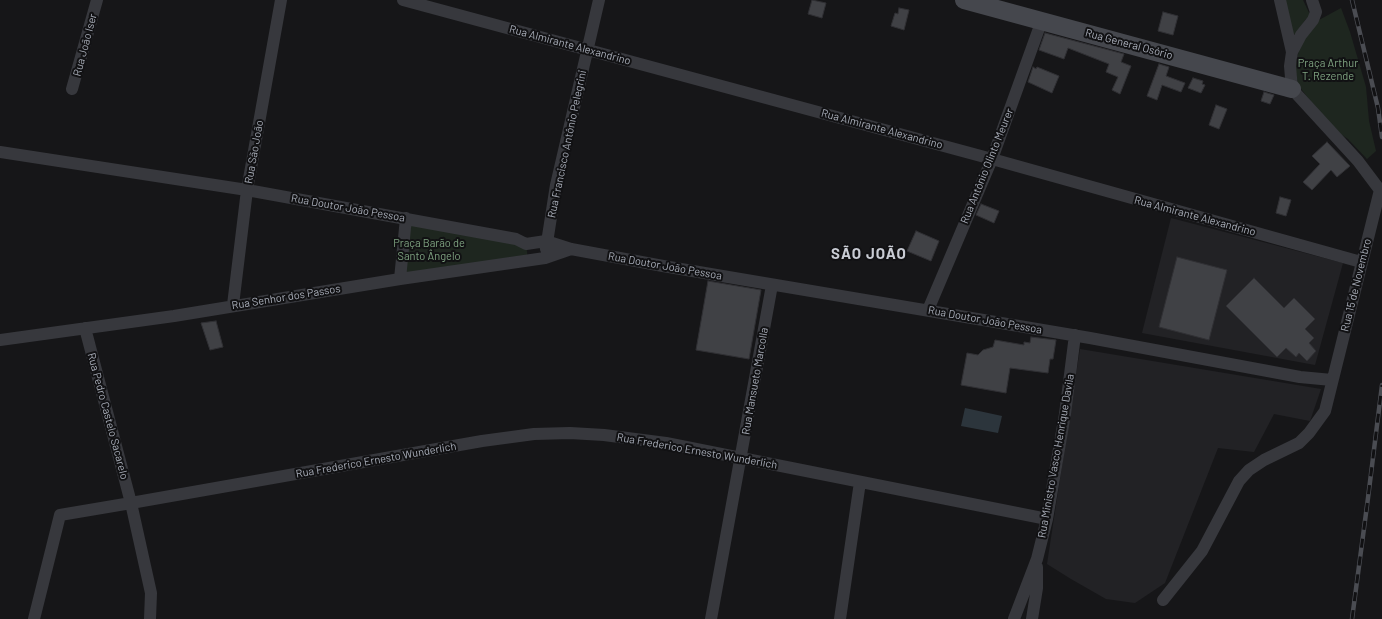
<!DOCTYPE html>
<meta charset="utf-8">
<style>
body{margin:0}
canvas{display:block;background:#161618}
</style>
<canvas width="1382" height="619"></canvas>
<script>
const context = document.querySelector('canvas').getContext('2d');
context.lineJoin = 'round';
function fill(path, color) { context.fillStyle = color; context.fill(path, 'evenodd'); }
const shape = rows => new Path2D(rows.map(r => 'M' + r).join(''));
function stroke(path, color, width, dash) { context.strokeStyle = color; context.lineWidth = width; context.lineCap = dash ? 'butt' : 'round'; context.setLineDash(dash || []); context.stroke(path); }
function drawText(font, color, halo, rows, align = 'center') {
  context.font = font + ' Barlow,sans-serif'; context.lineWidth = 4; context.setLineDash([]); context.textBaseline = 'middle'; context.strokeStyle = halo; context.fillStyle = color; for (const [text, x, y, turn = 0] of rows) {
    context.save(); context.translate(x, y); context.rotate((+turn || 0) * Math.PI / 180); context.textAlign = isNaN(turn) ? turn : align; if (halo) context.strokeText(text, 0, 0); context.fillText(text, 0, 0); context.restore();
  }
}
const built = shape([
 [1171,218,1343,263,1315,365,1142,333],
 [1080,349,1321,389,1310,421,1274,414,1254,452,1218,448,1165,583,1135,603,1106,599,1071,579,1047,564]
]);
const green = shape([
 [1284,0,1303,0,1311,17,1306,19,1303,23,1298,33,1292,35],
 [1341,8,1350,32,1366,87,1369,121,1376,151,1367,159,1348,139,1342,135,1320,113,1298,85,1296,73,1296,63,1299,50,1304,39,1319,20],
 [407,219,526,244,528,260,400,278]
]);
const water = shape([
 [965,408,1002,416,998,433,961,426]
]);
const building = shape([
 [812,0,826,3,822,18,808,14,812,0],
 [899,8,909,10,904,30,891,26,895,13,898,14,899,8],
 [1163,12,1178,16,1173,35,1158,31,1163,12],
 [1045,33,1124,54,1121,62,1131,66,1120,94,1112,90,1118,77,1106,72,1109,64,1068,48,1064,59,1039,50,1045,33],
 [1159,64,1169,67,1166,76,1185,83,1181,92,1162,85,1157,100,1147,96,1159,64],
 [1033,67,1036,69,1037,67,1059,76,1052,93,1028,82,1033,67],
 [1193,78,1203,81,1202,84,1205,85,1201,93,1188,88,1193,78],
 [1264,92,1274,95,1270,104,1261,101,1264,92],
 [1216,105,1227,109,1219,129,1209,125,1216,105],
 [1327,142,1350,166,1337,177,1331,170,1312,190,1303,182,1320,164,1312,156,1327,142],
 [1280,197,1291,200,1286,216,1276,213,1280,197],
 [981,204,999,211,994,223,976,215,981,204],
 [916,231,939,241,931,261,907,251,916,231],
 [1177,257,1227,270,1209,340,1159,327,1177,257],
 [1254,278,1284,308,1294,298,1315,319,1305,329,1314,338,1309,343,1316,351,1307,361,1299,353,1296,357,1286,348,1277,357,1226,306,1254,278],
 [708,281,761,290,749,359,696,350,708,281],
 [216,321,223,347,210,350,201,323,216,321],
 [1031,337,1056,340,1053,359,1050,359,1048,373,1010,368,1006,393,961,385,967,353,978,355,983,350,993,347,995,340,1024,345,1024,342,1030,343,1031,337]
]);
const street = shape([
 [403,0,992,159,1361,262],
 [1280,0,1292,52],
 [1312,0,1316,12,1313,20,1301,35,1292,52,1290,66,1292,89,1358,161,1382,193],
 [72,89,97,0],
 [0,152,247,190,516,239,526,244,546,241,571,249,663,266,1090,338,1300,377,1332,380],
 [546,249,556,185,599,0],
 [400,279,406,218],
 [233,305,247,190,281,0],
 [928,310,992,159,1042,20],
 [85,328,131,503,151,593,150,619],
 [0,340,174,316,400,279,545,258,571,249],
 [1163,600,1202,551,1239,481,1249,470,1264,460,1299,443,1309,433,1325,411,1380,190],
 [34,619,60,515,131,503,482,441,534,434,570,433,604,435,666,443,1047,519],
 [711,619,772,285],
 [840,619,860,482],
 [1014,619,1037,559,1047,519,1065,414,1075,335],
 [1032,619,1037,588,1037,567]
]);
const secondary = shape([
 [964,0,1292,89]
]);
const rail = shape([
 [1352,0,1378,108,1382,137],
 [1352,619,1368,498,1382,385]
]);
const streetNames = [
 ["Rua General Osório",1129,44,15],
 ["Rua João Iser",85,45,-75],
 ["Rua Almirante Alexandrino",570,45,15],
 ["Rua Almirante Alexandrino",882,129,15],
 ["Rua Francisco Antônio Pelegrini",567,144,-78],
 ["Rua São João",254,152,-80],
 ["Rua Antônio Olinto Meurer",987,166,-68],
 ["Rua Doutor João Pessoa",348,208,10],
 ["Rua Almirante Alexandrino",1195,216,15],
 ["Rua Doutor João Pessoa",665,266,10],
 ["Rua 15 de Novembro",1356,285,-76],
 ["Rua Senhor dos Passos",286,297,-9],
 ["Rua Doutor João Pessoa",985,320,10],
 ["Rua Mansueto Marcolla",755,381,-80],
 ["Rua Pedro Castelo Sacarelo",108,416,75],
 ["Rua Frederico Ernesto Wunderlich",697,451,10],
 ["Rua Ministro Vasco Henrique Davila",1056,456,-80],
 ["Rua Frederico Ernesto Wunderlich",376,460,-10]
];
const parkNames = [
 ["Praça Arthur",1328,63],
 ["T. Rezende",1328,76],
 ["Praça Barão de",429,243],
 ["Santo Ângelo",429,256]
];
const districtNames = [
 ["SÃO JOÃO",869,254]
];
fill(built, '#222225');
fill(green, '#1e261f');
fill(water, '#2c353c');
fill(building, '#404145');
stroke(building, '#303034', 1);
stroke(street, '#37383d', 12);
stroke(secondary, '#45474d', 18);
stroke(rail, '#4a4c52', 4.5);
stroke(rail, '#111113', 3, [9]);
drawText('11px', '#a8adb8', '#111113', streetNames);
drawText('11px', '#7fa381', '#111113', parkNames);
context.letterSpacing = '1px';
drawText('bold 15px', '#c9ccd4', '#111113', districtNames);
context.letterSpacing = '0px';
</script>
